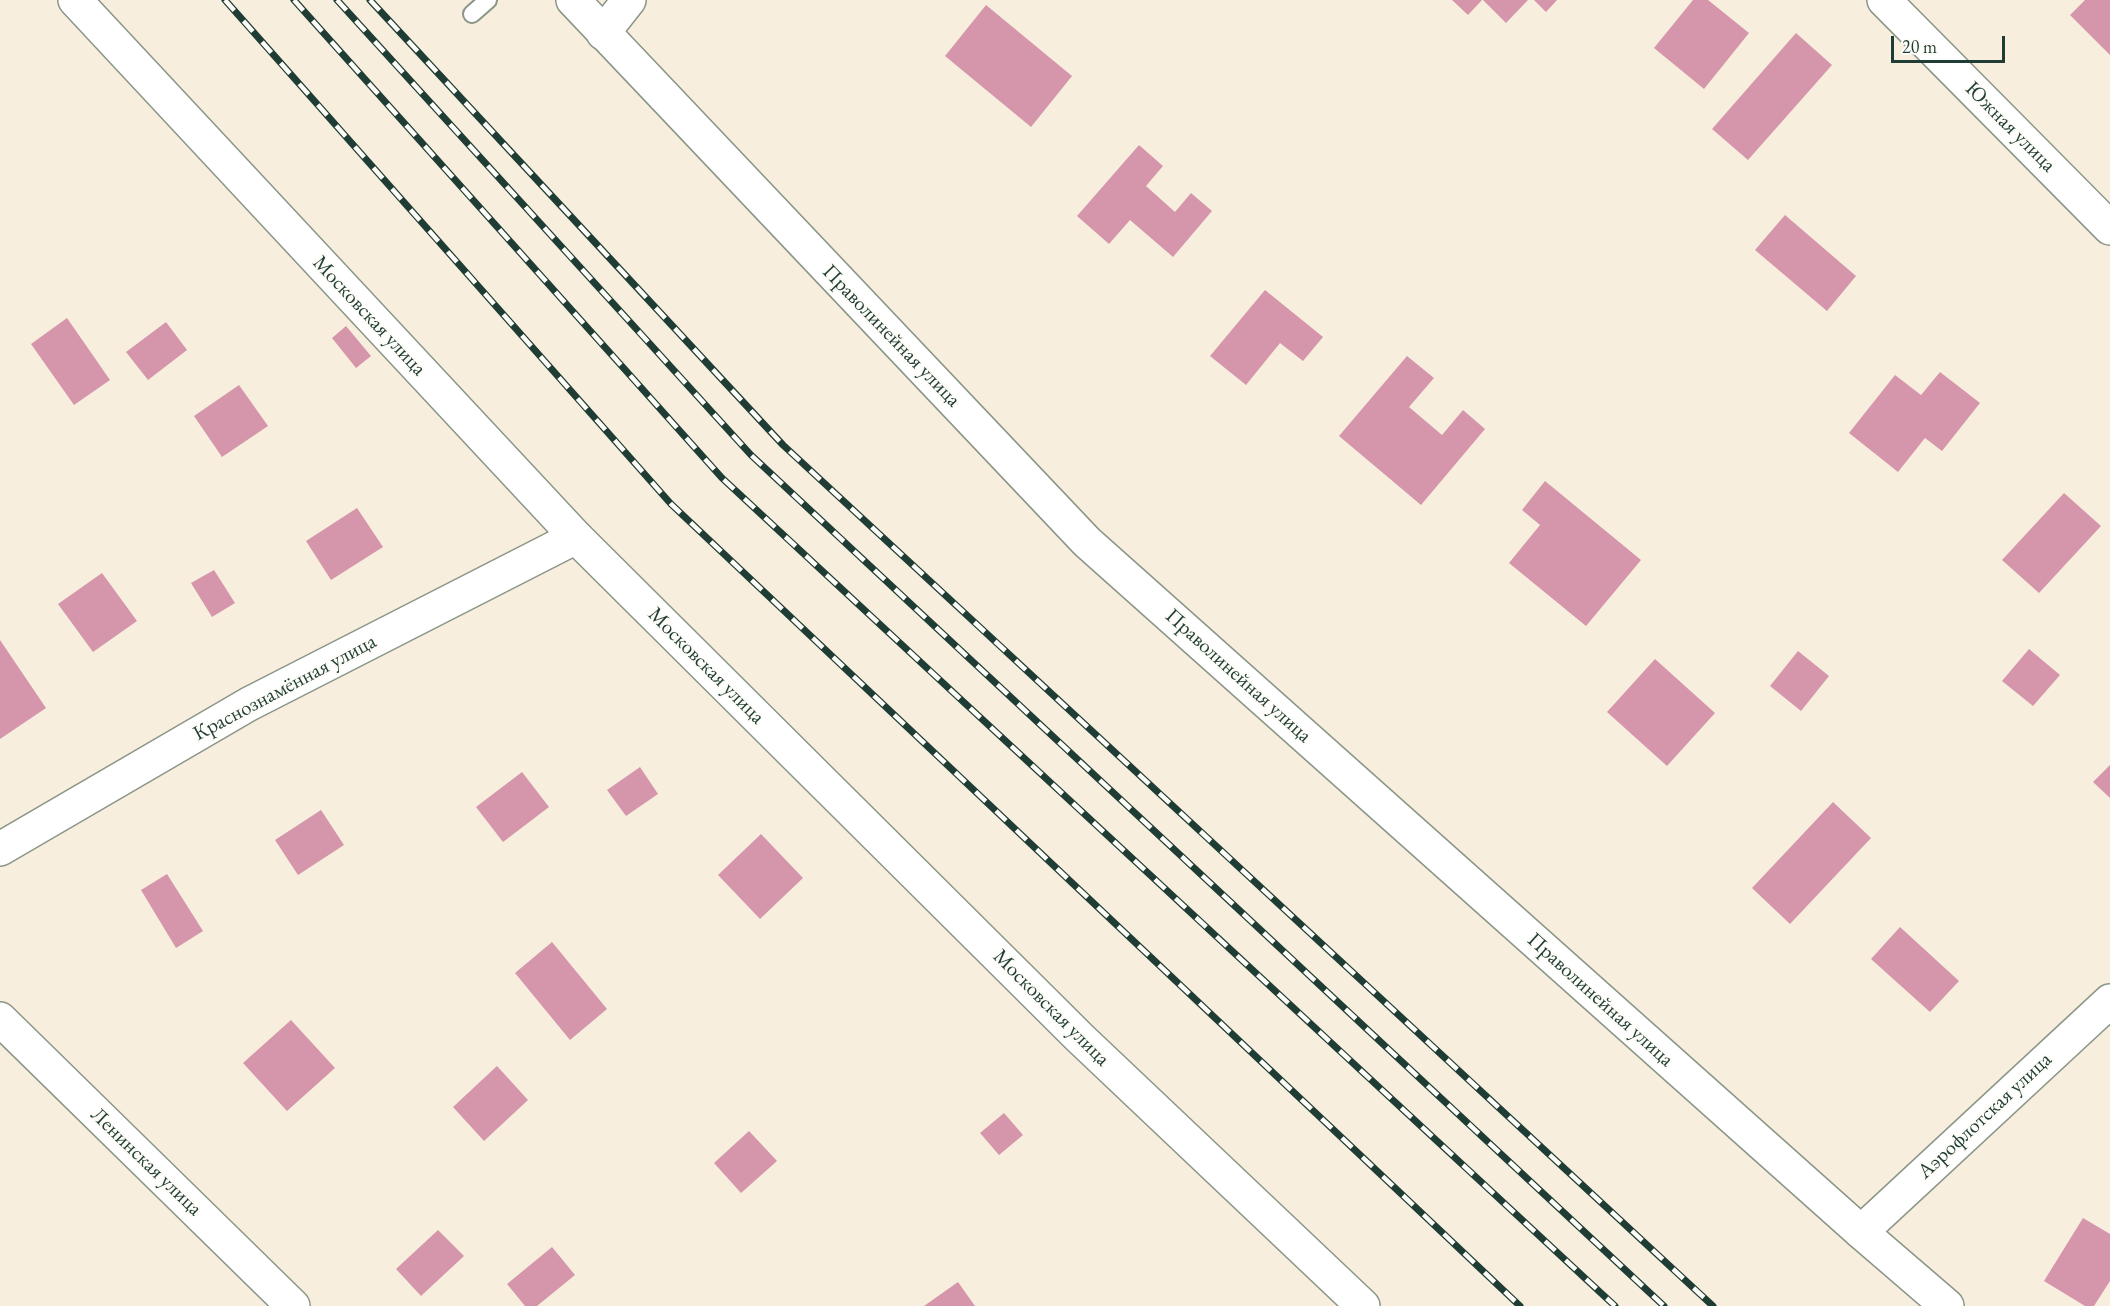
<!DOCTYPE html>
<meta charset="utf-8">
<style>
body{margin:0}
#map{position:relative;width:2110px;height:1306px;overflow:hidden;background:#f7eedd;font-family:"EB Garamond",serif}
canvas{display:block}
.scale{position:absolute;left:1891px;top:36px;width:114px;height:27px;box-sizing:border-box;border:3px solid #1f3d34;border-top:0;padding-left:8px;font-size:18px;line-height:21px;white-space:nowrap;color:#1f3d34;-webkit-text-stroke:4px #fdfcf7;paint-order:stroke}
</style>
<div id="map">
<canvas width="2110" height="1306"></canvas>
<div class="scale">20 m</div>
</div>
<script>
const context = document.querySelector('canvas').getContext('2d');
context.lineJoin = 'round';
function fill(path, color) { context.fillStyle = color; context.fill(path, 'evenodd'); }
const shape = rows => new Path2D(rows.map(r => 'M' + r).join(''));
function stroke(path, color, width, dash) { context.strokeStyle = color; context.lineWidth = width; context.lineCap = dash ? 'butt' : 'round'; context.setLineDash(dash || []); context.stroke(path); }
function drawText(font, color, halo, rows, align = 'center') {
  context.font = font + ' "EB Garamond",serif'; context.lineWidth = 4.5; context.setLineDash([]); context.textBaseline = 'middle'; context.strokeStyle = halo; context.fillStyle = color; for (const [text, x, y, turn = 0] of rows) {
    context.save(); context.translate(x, y); context.rotate((+turn || 0) * Math.PI / 180); context.textAlign = isNaN(turn) ? turn : align; if (halo) context.strokeText(text, 0, 0); context.fillText(text, 0, 0); context.restore();
  }
}
const building = shape([
 [1452,0,1482,0,1468,15],
 [1483,0,1528,0,1506,23],
 [1534,0,1557,0,1546,12],
 [1693,0,1708,0,1749,33,1704,89,1654,48],
 [2085,0,2110,0,2110,55,2070,15],
 [986,5,1072,76,1031,127,945,56],
 [1796,33,1832,65,1748,160,1712,129],
 [1139,145,1163,166,1146,186,1175,212,1191,193,1212,211,1173,257,1130,220,1109,244,1077,216],
 [1785,215,1856,276,1827,311,1755,250],
 [1265,290,1323,337,1303,361,1280,343,1246,385,1210,356],
 [67,318,110,380,74,405,31,344],
 [166,322,187,350,148,380,126,352],
 [346,326,371,356,356,368,332,338],
 [1407,356,1434,378,1409,407,1442,435,1463,410,1485,429,1421,505,1339,436],
 [1940,372,1980,403,1942,451,1925,438,1898,472,1849,433,1895,375,1921,395],
 [239,385,268,426,222,457,194,416],
 [1545,481,1641,560,1586,626,1509,563,1540,525,1522,510],
 [2064,493,2101,526,2039,593,2002,560],
 [357,508,383,547,331,580,306,541],
 [214,570,235,603,212,617,191,583],
 [102,573,137,621,93,652,58,604],
 [0,640,46,708,0,739],
 [2029,649,2060,675,2033,706,2002,681],
 [1798,651,1829,676,1801,711,1770,686],
 [1655,659,1715,713,1667,766,1607,712],
 [2110,765,2110,798,2093,782],
 [640,767,658,794,626,816,607,790],
 [522,772,549,807,503,842,476,807],
 [1833,802,1871,838,1790,924,1752,888],
 [321,810,344,845,298,875,275,840],
 [761,834,803,878,760,919,718,875],
 [167,874,203,931,176,948,141,890],
 [1900,927,1959,981,1930,1012,1871,959],
 [552,942,607,1009,570,1040,515,973],
 [291,1020,335,1068,287,1111,243,1063],
 [497,1066,528,1100,484,1141,453,1107],
 [1004,1113,1023,1135,999,1155,980,1133],
 [749,1131,777,1161,741,1193,714,1163],
 [2083,1218,2110,1234,2110,1281,2094,1306,2085,1306,2044,1281],
 [438,1230,464,1256,421,1296,396,1269],
 [552,1247,575,1275,537,1306,525,1306,507,1284],
 [958,1282,975,1306,924,1306]
]);
const service = shape([
 [472,14,488,0]
]);
const minor = shape([
 [1884,0,2110,228],
 [603,33,629,0],
 [0,849,249,704,576,537],
 [0,1019,293,1306],
 [1861,1232,2110,1001]
]);
const secondary = shape([
 [75,0,576,537,1080,1038,1363,1306],
 [573,0,1087,542,1861,1232,1947,1306]
]);
const rail = shape([
 [225,0,671,504,1520,1306],
 [294,0,722,478,1615,1306],
 [337,0,751,455,1664,1306],
 [370,0,783,445,1713,1306]
]);
const streetNames = [
 ["Южная улица",2010,127,45],
 ["Московская улица",369,316,47],
 ["Праволинейная улица",891,336,46],
 ["Московская улица",706,666,45],
 ["Праволинейная улица",1238,676,42],
 ["Краснознамённая улица",285,688,-28],
 ["Праволинейная улица",1600,1000,42],
 ["Московская улица",1051,1008,45],
 ["Аэрофлотская улица",1985,1116,-43],
 ["Ленинская улица",146,1162,44]
];
fill(building, '#d596ac');
stroke(service, '#8b9688', 20);
stroke(minor, '#8b9688', 36);
stroke(secondary, '#8b9688', 36);
stroke(service, '#fff', 16);
stroke(minor, '#fff', 33);
stroke(secondary, '#fff', 33);
stroke(rail, '#1f3d34', 7);
stroke(rail, '#fdfcf7', 4.5, [14]);
drawText('21px', '#1f3d34', '#fdfcf7', streetNames);
</script>
